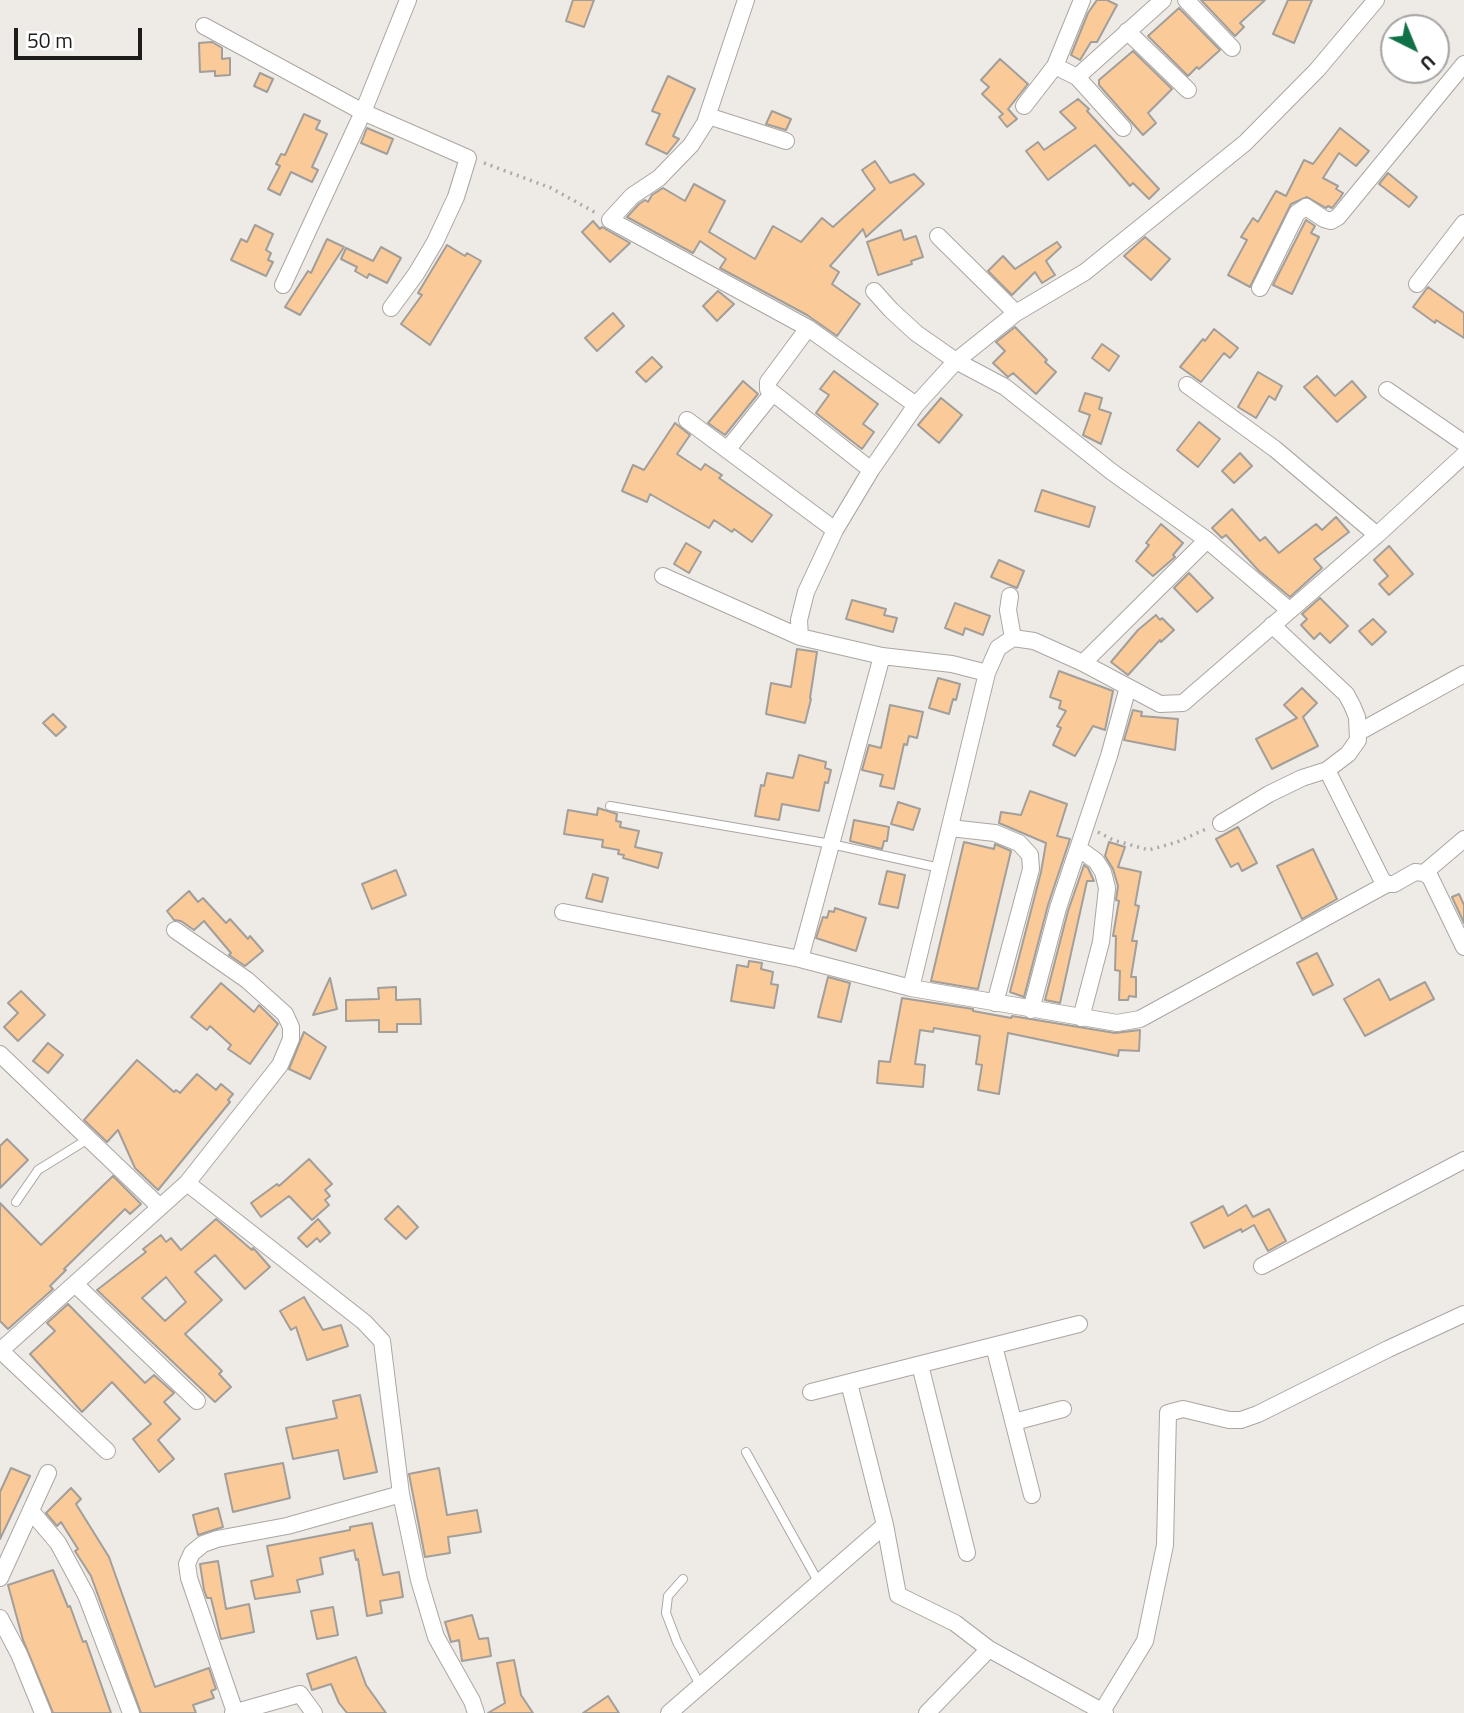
<!DOCTYPE html>
<style>
body{margin:0}
#map{position:relative;width:1464px;height:1713px;overflow:hidden;background:#eeeae6;font-family:"Titillium Web",sans-serif}
canvas{display:block}
.north{position:absolute;left:1380px;top:14px;width:70px;height:70px;box-sizing:border-box;background:#fff;border:2px solid #a5a4a3;border-radius:50%;rotate:137deg;font-size:19px;font-weight:700;line-height:28px;text-align:center;color:#1d1c1a}
.north::after{content:'';display:block;margin:auto;width:24px;height:32px;background:#107046;clip-path:polygon(50% 0,100% 100%,50% 72%,0 100%)}
.scale{position:absolute;left:14px;top:28px;width:128px;height:32px;box-sizing:border-box;border:4px solid #1d1c1a;border-top:0;padding-left:9px;font-size:21px;line-height:24px;white-space:nowrap;color:#1d1c1a;-webkit-text-stroke:5px #fff;paint-order:stroke}
</style>
<div id="map">
<canvas width="1464" height="1713"></canvas>
<div class="north">U</div>
<div class="scale">50 m</div>
</div>
<script>
const context = document.querySelector('canvas').getContext('2d');
context.lineJoin = 'round';
function fill(path, color) { context.fillStyle = color; context.fill(path, 'evenodd'); }
const shape = rows => new Path2D(rows.map(r => 'M' + r).join(''));
function stroke(path, color, width, dash) { context.strokeStyle = color; context.lineWidth = width; context.lineCap = dash ? 'butt' : 'round'; context.setLineDash(dash || []); context.stroke(path); }
const building = shape([
 [573,0,594,0,584,27,566,21,573,0],
 [1097,0,1107,0,1117,5,1097,42,1091,42,1080,60,1071,55,1088,13,1097,0],
 [1201,0,1265,0,1240,23,1244,27,1235,36,1201,0],
 [1288,0,1312,0,1294,43,1273,34,1288,0],
 [1179,8,1220,50,1199,69,1197,67,1188,76,1148,36,1179,8],
 [212,42,222,48,222,59,230,58,230,75,215,76,215,71,200,72,199,43,212,42],
 [1133,51,1172,89,1148,113,1156,123,1143,135,1099,85,1099,80,1133,51],
 [1000,59,1028,84,1008,109,1017,119,1007,127,999,117,1003,114,982,94,989,87,981,80,1000,59],
 [260,73,273,79,267,92,254,86,260,73],
 [668,76,695,89,673,136,679,139,667,154,646,144,660,114,652,111,668,76],
 [1078,99,1089,109,1087,111,1159,189,1149,199,1133,183,1130,186,1095,145,1048,180,1026,151,1038,142,1044,150,1076,128,1060,112,1078,99],
 [772,111,791,119,786,130,766,124,772,111],
 [304,114,320,121,316,129,327,134,312,167,318,170,312,182,291,172,280,195,268,189,280,166,276,164,281,154,285,155,304,114],
 [367,128,393,139,387,154,361,143,367,128],
 [1340,128,1369,151,1356,166,1339,153,1323,178,1338,186,1336,189,1343,193,1340,198,1332,208,1328,206,1326,208,1307,197,1291,204,1250,287,1228,275,1247,240,1241,237,1253,218,1258,222,1276,191,1286,196,1304,160,1313,164,1340,128],
 [875,161,890,183,914,174,924,184,866,237,863,229,830,266,839,272,832,284,860,304,837,336,807,315,720,268,726,259,700,241,693,253,627,217,639,204,645,200,648,202,652,195,663,188,685,201,694,184,725,201,709,232,755,259,773,226,801,242,822,218,833,227,875,189,862,170,875,161],
 [1388,173,1417,197,1409,207,1379,184,1388,173],
 [1306,220,1315,226,1311,233,1319,237,1292,294,1273,285,1306,220],
 [593,221,600,229,602,227,630,243,610,262,582,232,593,221],
 [255,225,273,234,266,250,271,253,268,260,273,262,266,276,231,260,241,239,247,242,255,225],
 [901,230,904,240,916,236,923,257,911,261,912,264,878,275,867,242,901,230],
 [1145,237,1170,259,1151,280,1124,256,1145,237],
 [327,239,344,247,300,315,285,307,308,271,311,273,327,239],
 [1057,242,1061,247,1046,261,1055,275,1042,283,1035,272,1012,295,988,271,1003,256,1015,269,1057,242],
 [447,245,465,256,467,253,481,261,430,345,401,324,422,295,418,293,447,245],
 [381,247,401,258,387,283,369,274,367,278,355,271,357,267,341,259,346,248,373,261,381,247],
 [1428,287,1464,313,1464,338,1436,320,1435,323,1413,307,1428,287],
 [718,291,734,304,717,321,703,306,718,291],
 [613,313,624,326,597,351,585,338,613,313],
 [1015,327,1047,360,1045,362,1056,372,1036,394,1013,373,1008,377,993,363,1005,351,996,342,1015,327],
 [1214,329,1238,348,1230,358,1224,353,1201,382,1180,367,1203,339,1205,341,1214,329],
 [1102,344,1119,356,1109,371,1092,358,1102,344],
 [652,357,662,367,646,382,636,372,652,357],
 [834,371,878,404,863,424,874,432,862,449,816,413,829,395,820,389,834,371],
 [1258,372,1282,386,1275,400,1269,396,1256,418,1238,407,1258,372],
 [1317,376,1335,396,1352,381,1366,397,1337,422,1304,387,1317,376],
 [743,381,758,394,725,435,708,423,743,381],
 [1085,393,1102,398,1099,409,1111,413,1101,444,1083,435,1090,415,1079,411,1085,393],
 [941,398,962,415,939,443,918,425,941,398],
 [1199,422,1220,439,1198,467,1177,450,1199,422],
 [675,423,690,435,677,454,701,470,705,464,722,475,719,478,772,515,752,542,734,529,732,532,714,520,709,528,650,494,647,502,622,491,633,465,644,470,675,423],
 [1240,453,1252,466,1234,483,1222,471,1240,453],
 [1042,490,1095,507,1089,527,1035,511,1042,490],
 [1232,509,1260,541,1265,537,1279,553,1316,524,1322,530,1336,517,1349,532,1314,559,1322,568,1290,597,1259,571,1226,535,1222,538,1212,528,1232,509],
 [1161,524,1183,543,1173,555,1175,557,1153,576,1136,561,1149,545,1146,543,1161,524],
 [686,543,701,552,689,573,674,564,686,543],
 [1389,546,1413,574,1389,595,1379,584,1388,576,1374,560,1389,546],
 [999,560,1024,571,1017,588,991,577,999,560],
 [1189,573,1213,598,1197,612,1174,588,1189,573],
 [1320,598,1348,626,1330,643,1320,633,1314,639,1301,625,1307,619,1302,614,1320,598],
 [852,600,886,609,884,615,897,618,893,632,846,619,852,600],
 [955,603,990,616,983,635,965,628,963,635,945,628,955,603],
 [1156,615,1160,620,1162,618,1174,630,1161,642,1160,640,1128,675,1111,662,1138,630,1156,615],
 [1373,619,1386,632,1372,645,1359,631,1373,619],
 [797,649,817,652,810,698,811,699,805,723,766,714,771,683,791,687,797,649],
 [1059,671,1113,691,1105,730,1093,726,1075,756,1053,745,1061,728,1057,726,1066,711,1059,708,1061,701,1050,697,1059,671],
 [938,678,960,684,956,700,953,699,949,714,929,708,938,678],
 [1302,688,1317,703,1303,717,1318,746,1272,769,1256,739,1297,718,1284,705,1302,688],
 [890,705,923,712,917,738,909,736,907,745,904,744,894,789,880,786,883,775,862,770,869,745,881,748,890,705],
 [1133,710,1142,712,1141,716,1178,719,1175,750,1124,740,1133,710],
 [53,714,66,727,56,736,43,723,53,714],
 [799,755,826,762,825,768,831,770,828,783,825,782,819,811,782,804,779,820,755,816,761,785,764,786,767,773,793,778,799,755],
 [1030,791,1067,804,1057,836,1070,839,1048,905,1024,997,1010,992,1041,872,1046,843,999,823,1001,812,1021,815,1030,791],
 [898,802,920,809,913,830,891,824,898,802],
 [598,808,617,814,616,821,621,822,620,827,639,831,635,847,662,853,658,868,623,858,624,855,618,854,619,850,602,847,603,840,564,834,568,810,597,815,598,808],
 [854,820,889,827,887,841,884,841,882,849,850,841,854,820],
 [1238,827,1257,863,1242,871,1238,863,1231,867,1216,839,1238,827],
 [964,842,994,849,995,844,1011,851,978,989,931,981,964,842],
 [1109,842,1125,847,1118,867,1141,872,1135,905,1139,906,1132,941,1137,941,1131,977,1136,977,1136,997,1129,996,1128,1000,1119,1000,1120,971,1115,970,1116,936,1113,936,1119,901,1116,900,1118,886,1113,869,1105,856,1109,842],
 [1313,849,1337,899,1302,919,1277,866,1313,849],
 [1084,865,1088,868,1094,881,1087,881,1060,1003,1045,1000,1068,911,1084,865],
 [396,870,406,895,372,909,362,884,396,870],
 [887,871,905,875,898,908,879,904,887,871],
 [593,874,608,878,602,902,586,898,593,874],
 [189,891,198,902,203,898,226,923,230,919,248,939,250,936,263,951,245,966,229,955,231,953,204,921,194,930,181,921,174,920,167,911,189,891],
 [1459,894,1464,905,1464,923,1452,897,1459,894],
 [835,908,866,918,856,951,816,938,823,917,827,918,829,911,834,912,835,908],
 [1317,953,1333,985,1313,995,1297,963,1317,953],
 [749,961,762,963,761,969,773,972,771,984,778,985,774,1008,731,1001,737,965,748,967,749,961],
 [828,977,850,983,841,1022,818,1017,828,977],
 [330,978,337,1009,313,1015,330,978],
 [1379,979,1390,1000,1425,982,1434,999,1365,1036,1344,999,1379,979],
 [221,983,254,1012,259,1005,278,1024,250,1064,228,1049,231,1045,210,1026,207,1030,191,1017,221,983],
 [396,987,396,1000,420,999,421,1024,397,1024,397,1032,379,1032,379,1020,346,1021,346,1000,379,999,378,988,396,987],
 [21,991,45,1015,18,1041,4,1027,18,1013,8,1003,21,991],
 [902,998,973,1009,973,1011,1011,1018,1012,1016,1115,1033,1140,1030,1139,1051,1119,1050,1118,1056,1008,1033,999,1094,978,1090,982,1065,976,1064,980,1036,934,1028,933,1032,920,1030,915,1064,925,1065,923,1087,877,1083,879,1061,890,1062,902,998],
 [304,1032,326,1047,310,1079,289,1069,304,1032],
 [48,1043,63,1055,48,1073,33,1061,48,1043],
 [137,1060,174,1092,176,1090,180,1093,197,1074,216,1090,221,1084,233,1094,228,1100,230,1102,158,1190,135,1168,118,1130,107,1142,84,1120,137,1060],
 [7,1139,28,1160,0,1188,0,1146,7,1139],
 [309,1159,332,1184,325,1190,330,1196,325,1200,329,1205,312,1220,289,1196,261,1217,251,1203,277,1184,279,1186,309,1159],
 [113,1176,141,1204,130,1214,125,1209,64,1269,66,1270,50,1286,53,1289,8,1329,0,1321,0,1203,41,1245,113,1176],
 [1246,1205,1253,1217,1269,1209,1286,1241,1268,1251,1254,1225,1242,1232,1241,1229,1204,1248,1191,1223,1223,1206,1228,1216,1246,1205],
 [398,1206,418,1227,406,1239,385,1219,398,1206],
 [216,1219,252,1250,253,1248,256,1251,270,1267,245,1289,215,1255,195,1272,222,1300,185,1334,222,1371,219,1374,231,1387,215,1402,97,1290,146,1252,143,1249,161,1235,166,1242,171,1238,181,1250,216,1219],
 [166,1277,186,1302,165,1321,142,1298,166,1277],
 [318,1219,330,1233,320,1242,317,1238,307,1247,298,1238,318,1219],
 [304,1297,323,1330,341,1325,348,1346,307,1360,296,1327,291,1330,280,1311,304,1297],
 [68,1304,145,1383,154,1375,174,1393,164,1402,180,1419,158,1440,174,1459,159,1472,133,1439,151,1424,112,1382,82,1412,30,1354,55,1331,47,1323,68,1304],
 [360,1395,377,1472,344,1479,338,1450,293,1459,286,1428,337,1418,333,1401,360,1395],
 [283,1463,290,1498,233,1512,225,1474,283,1463],
 [11,1468,30,1476,0,1539,0,1492,11,1468],
 [439,1468,447,1515,477,1510,481,1532,448,1537,450,1553,425,1557,409,1474,439,1468],
 [71,1488,81,1499,76,1504,109,1557,155,1687,209,1668,216,1689,211,1691,214,1698,193,1705,196,1713,141,1713,91,1576,75,1551,78,1549,61,1522,57,1526,46,1513,71,1488],
 [218,1508,223,1527,198,1535,193,1515,218,1508],
 [372,1523,383,1575,399,1572,403,1597,380,1601,382,1613,367,1616,358,1559,356,1560,354,1550,320,1558,323,1574,297,1580,300,1592,255,1599,251,1581,273,1576,267,1546,350,1530,350,1527,372,1523],
 [218,1561,226,1609,249,1604,254,1632,221,1639,211,1598,207,1598,204,1590,200,1564,218,1561],
 [53,1570,68,1607,70,1606,83,1642,86,1641,111,1713,53,1713,23,1640,8,1585,53,1570],
 [333,1607,338,1635,317,1639,311,1611,333,1607],
 [472,1615,479,1639,488,1638,491,1656,462,1661,459,1640,451,1642,445,1622,472,1615],
 [356,1657,366,1685,386,1713,347,1713,339,1703,331,1684,312,1690,307,1674,356,1657],
 [514,1660,521,1695,533,1713,488,1713,505,1703,497,1663,514,1660],
 [608,1696,619,1713,583,1713,608,1696]
]);
const path = shape([
 [484,163,551,188,598,214],
 [1098,832,1113,840,1149,850,1177,842,1206,829]
]);
const lane = shape([
 [610,806,831,844,940,868],
 [16,1202,38,1170,88,1139],
 [746,1452,819,1583],
 [683,1579,668,1596,666,1613,677,1642,700,1685]
]);
const street = shape([
 [746,0,705,123,691,145,659,178,632,196,610,220,808,328,916,405],
 [1082,0,1055,66,1077,77,1123,128],
 [1186,0,1232,48],
 [204,26,363,112,468,158,456,197,435,242,416,274,391,308],
 [1127,31,1188,90],
 [1077,77,1163,0],
 [1024,106,1055,66],
 [708,116,786,141],
 [938,236,1016,313],
 [1417,284,1464,223],
 [283,285,363,112,408,0],
 [1260,288,1297,213,1306,207,1324,219,1331,221,1338,217,1464,64],
 [874,291,891,310,916,333,956,361,1005,387,1112,472,1207,540,1289,610],
 [808,328,768,382,768,389,871,470],
 [1187,385,1275,449,1377,535],
 [1387,390,1464,443],
 [687,420,835,530],
 [727,450,772,394],
 [663,576,800,637,882,656,952,664,987,673],
 [1010,596,1008,610,1013,638,1034,641,1083,663,1160,704,1183,703,1377,535,1464,455],
 [1272,625,1346,694,1352,705,1357,717,1358,740,1348,754,1327,770,1382,880,1387,884,1394,884,1415,872,1424,873,1430,877,1464,947],
 [800,637,799,620,806,592,835,530,871,470,916,405,956,361,1016,313,1085,272,1245,143,1317,70,1376,0],
 [1083,663,1207,540],
 [1359,732,1464,674],
 [1221,823,1269,794,1302,778,1327,770],
 [950,828,995,833,1019,843,1030,855,1031,869,995,1003],
 [1078,848,1096,861,1103,872,1107,888,1101,942,1081,1018],
 [1424,873,1464,839],
 [563,912,800,959,911,988,1117,1023,1140,1019,1387,884],
 [800,959,882,656],
 [911,988,987,673,998,648,1013,638],
 [1031,1010,1058,908,1109,756,1128,687],
 [0,1054,160,1207],
 [187,1183,364,1322,382,1341,401,1494,419,1580,436,1637,472,1701,476,1713],
 [1262,1266,1464,1160],
 [75,1284,197,1401],
 [994,1346,1032,1495],
 [0,1350,107,1451],
 [0,1351,187,1183,280,1065,291,1039,291,1027,285,1014,247,980,175,930],
 [920,1365,967,1553],
 [849,1383,885,1525,898,1595,955,1623,989,1649,1105,1713],
 [811,1392,1079,1324],
 [1014,1422,1063,1409],
 [31,1511,58,1543,86,1595,131,1713],
 [0,1578,48,1473],
 [0,1618,19,1654,43,1713],
 [235,1712,189,1578,187,1564,192,1553,203,1544,217,1539,287,1526,401,1494],
 [233,1713,300,1694,314,1713],
 [669,1713,885,1525],
 [927,1713,989,1649],
 [1101,1713,1145,1641,1165,1545,1168,1413,1183,1409,1229,1420,1241,1420,1258,1414,1388,1349,1464,1314]
]);
fill(building, '#fbca99');
stroke(building, '#a29e9a', 2);
stroke(lane, '#aba6a2', 10);
stroke(street, '#aba6a2', 18);
stroke(path, '#aca9a6', 3.5, [2, 5]);
stroke(lane, '#fff', 8);
stroke(street, '#fff', 16);
</script>
